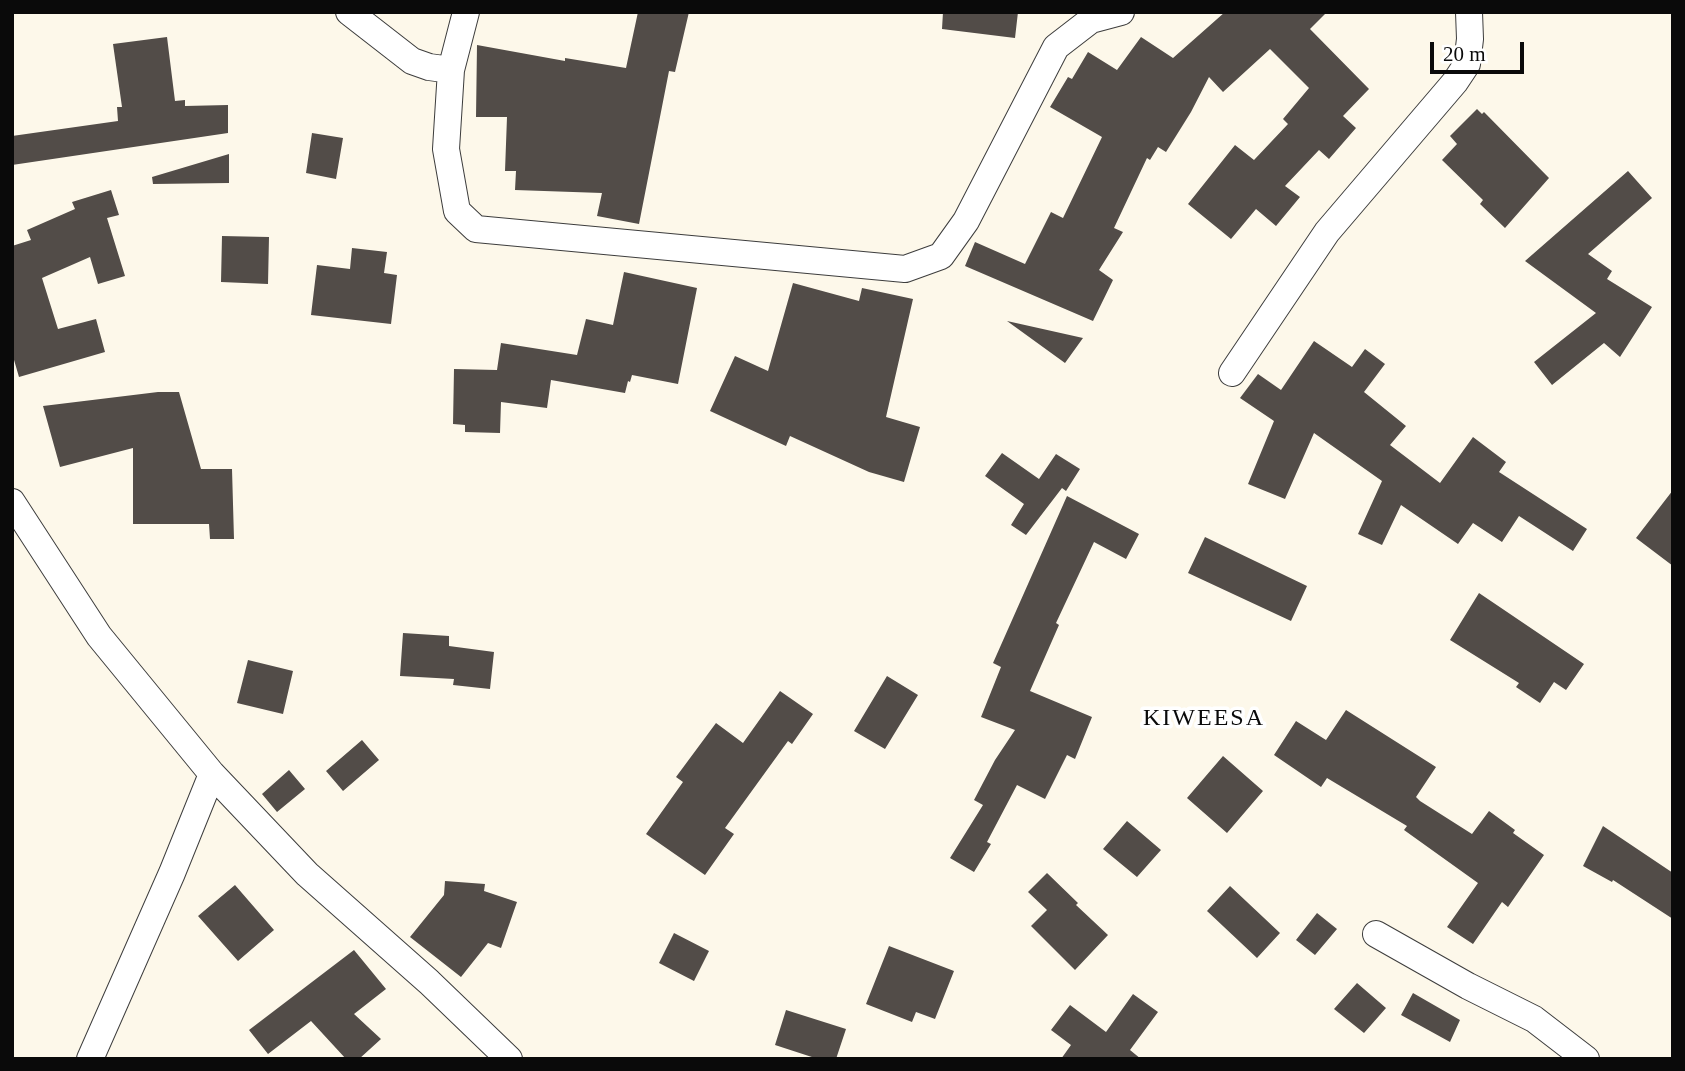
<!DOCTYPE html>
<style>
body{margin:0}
#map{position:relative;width:1685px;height:1071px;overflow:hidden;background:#fdf8ea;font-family:Georgia,serif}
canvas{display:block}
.frame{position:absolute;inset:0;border:14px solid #0a0a0a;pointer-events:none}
.scale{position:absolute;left:1430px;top:42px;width:94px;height:32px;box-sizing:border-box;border:4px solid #0a0a0a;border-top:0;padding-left:9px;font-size:21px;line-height:24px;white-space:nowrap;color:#0a0a0a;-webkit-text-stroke:5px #fff;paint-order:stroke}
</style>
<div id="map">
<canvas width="1685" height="1071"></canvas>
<div class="frame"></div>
<div class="scale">20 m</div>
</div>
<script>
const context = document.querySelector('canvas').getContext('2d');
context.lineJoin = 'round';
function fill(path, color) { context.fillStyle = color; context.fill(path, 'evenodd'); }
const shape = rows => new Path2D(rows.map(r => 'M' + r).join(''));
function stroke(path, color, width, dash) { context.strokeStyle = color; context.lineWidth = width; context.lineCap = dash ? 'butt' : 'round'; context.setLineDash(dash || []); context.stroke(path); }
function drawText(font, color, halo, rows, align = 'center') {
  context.font = font + ' Georgia,serif'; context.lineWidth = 7; context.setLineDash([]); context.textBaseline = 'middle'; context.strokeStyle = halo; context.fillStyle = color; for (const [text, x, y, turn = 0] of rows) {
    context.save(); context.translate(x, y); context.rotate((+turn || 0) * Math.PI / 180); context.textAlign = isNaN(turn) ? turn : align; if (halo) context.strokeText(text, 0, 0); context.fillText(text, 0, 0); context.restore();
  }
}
const building = shape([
 [638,12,689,12,675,72,669,71,639,224,597,216,602,193,515,190,516,171,505,171,507,117,476,117,477,45,565,61,565,58,626,68],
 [943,12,1018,12,1015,38,942,29],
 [1225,12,1327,12,1310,29,1369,89,1343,116,1356,128,1329,159,1319,150,1285,186,1300,197,1276,226,1256,209,1231,239,1188,204,1235,145,1254,160,1288,124,1283,119,1309,88,1270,49,1223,92,1209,77,1191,112,1166,152,1158,147,1150,160,1147,158,1114,228,1123,232,1099,270,1113,280,1093,321,965,266,975,242,1025,264,1051,212,1063,218,1102,137,1050,107,1068,77,1072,79,1088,52,1117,70,1141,37,1173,58],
 [167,37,175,101,185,100,185,106,228,105,228,133,12,165,12,136,118,121,117,107,122,107,113,44],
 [1477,109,1482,114,1484,112,1549,178,1505,228,1480,204,1483,200,1442,160,1457,144,1450,136],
 [312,133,343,138,336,179,306,173],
 [229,154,229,183,153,184,152,177],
 [1628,171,1652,198,1588,254,1612,271,1607,279,1652,307,1620,357,1604,343,1552,385,1534,362,1596,313,1525,261],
 [111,190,119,215,107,218,125,276,98,284,90,257,42,278,58,329,96,319,105,352,19,377,12,353,12,246,31,240,27,230,75,209,72,202],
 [222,236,269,237,268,284,221,282],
 [352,248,387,252,384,273,397,275,391,324,311,315,317,265,350,269],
 [624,272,697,288,678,384,632,375,630,382,628,381,625,393,551,380,547,408,501,402,500,433,465,432,465,425,453,424,454,369,497,370,501,343,577,355,586,319,613,325],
 [793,283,859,301,862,288,913,299,886,417,920,427,904,482,869,472,790,436,786,446,710,411,735,356,768,371],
 [1007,321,1083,338,1065,363],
 [1314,341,1352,367,1365,349,1385,364,1364,392,1406,426,1390,445,1440,483,1473,437,1506,462,1499,472,1587,529,1573,551,1519,516,1502,542,1473,523,1458,544,1401,505,1382,545,1358,534,1382,481,1314,433,1285,499,1248,484,1274,421,1240,398,1258,374,1281,390],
 [158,392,179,392,201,469,232,469,234,539,210,539,209,524,133,524,133,448,60,467,43,406],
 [1002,453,1039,479,1056,454,1080,469,1066,491,1062,488,1026,535,1011,525,1024,504,985,476],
 [1673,490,1673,566,1636,538],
 [1067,496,1139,534,1126,559,1094,542,1056,623,1059,625,1030,691,1092,717,1075,759,1067,755,1045,799,1017,785,987,842,991,844,974,872,950,858,983,805,974,800,995,760,1015,730,981,717,1001,667,993,663],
 [1205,537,1307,586,1291,621,1188,573],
 [1479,593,1584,664,1566,690,1554,682,1540,703,1516,687,1519,683,1450,640],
 [403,633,449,636,449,646,494,652,490,689,453,685,454,679,400,676],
 [248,660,293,671,283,714,237,703],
 [887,676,918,695,885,749,854,731],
 [780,691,813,714,792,744,788,741,725,828,734,834,705,875,646,834,683,782,676,777,716,723,743,743],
 [1346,710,1436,767,1416,797,1420,801,1472,834,1489,811,1515,830,1513,833,1544,855,1508,907,1502,902,1473,944,1447,927,1478,883,1404,830,1407,826,1327,778,1321,787,1274,755,1296,721,1326,740],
 [362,740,379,760,343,791,326,771],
 [1223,756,1263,791,1227,833,1187,798],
 [289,770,305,789,277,812,262,794],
 [1127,821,1161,850,1137,877,1103,849],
 [1603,826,1673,873,1673,919,1613,880,1612,882,1583,866],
 [1047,873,1078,903,1076,905,1108,935,1075,970,1031,926,1047,910,1028,892],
 [445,881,485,884,484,891,517,902,501,948,488,943,461,977,410,937,444,895],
 [235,885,274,930,238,961,198,916],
 [1230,886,1280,933,1257,958,1207,911],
 [1317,913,1337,929,1315,955,1296,940],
 [674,933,709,951,694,981,659,963],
 [889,946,954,971,935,1019,916,1012,912,1022,866,1004],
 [354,950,386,989,354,1014,381,1039,359,1059,346,1059,311,1021,268,1054,249,1030],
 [1357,983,1386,1008,1364,1033,1334,1009],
 [1413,993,1460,1020,1450,1042,1401,1015],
 [1133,994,1158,1012,1130,1050,1141,1059,1061,1059,1071,1045,1051,1030,1070,1005,1106,1032],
 [786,1010,846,1029,836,1059,818,1059,775,1045]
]);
const minor = shape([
 [349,12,412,61,429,67,451,70],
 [466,12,451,70,446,149,457,211,476,229,905,269,941,256,966,221,1056,47,1091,20,1121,12],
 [1232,373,1327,232,1455,82,1467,64,1470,39,1469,12],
 [12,502,99,636,212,774,307,874,429,982,509,1059],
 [1376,934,1468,986,1534,1019,1586,1059],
 [90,1059,172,873,212,774]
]);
const quarterNames = [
 ["KIWEESA",1204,719]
];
fill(building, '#524c48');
stroke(minor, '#3d3d3d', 28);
stroke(minor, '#fff', 26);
context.letterSpacing = '2px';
drawText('24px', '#0a0a0a', '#fff', quarterNames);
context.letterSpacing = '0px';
</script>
